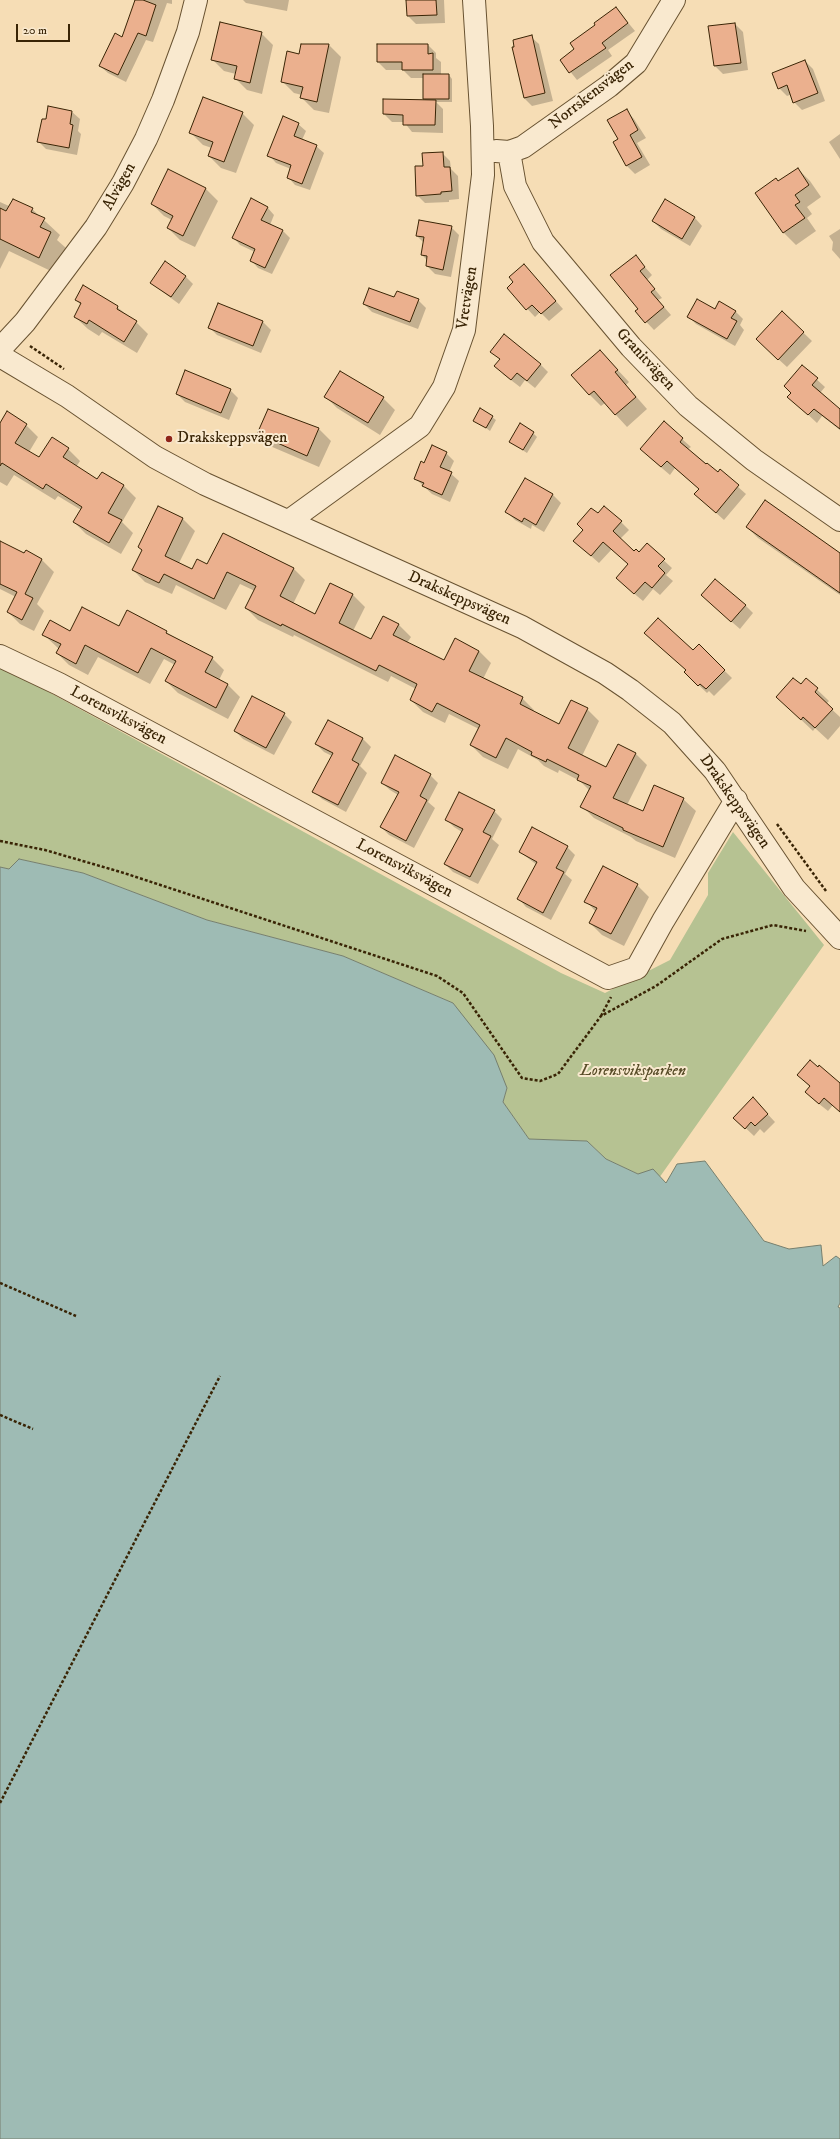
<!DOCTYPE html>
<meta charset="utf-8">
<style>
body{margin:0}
#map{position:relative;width:840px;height:2139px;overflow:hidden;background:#f6ddb5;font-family:"IM FELL DW Pica",serif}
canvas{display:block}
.scale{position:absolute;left:16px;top:24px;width:54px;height:18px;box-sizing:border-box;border:2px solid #392405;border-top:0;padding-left:5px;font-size:12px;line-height:14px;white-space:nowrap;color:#392405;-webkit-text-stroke:3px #f9e9cf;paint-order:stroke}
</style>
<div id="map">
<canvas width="840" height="2139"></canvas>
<div class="scale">20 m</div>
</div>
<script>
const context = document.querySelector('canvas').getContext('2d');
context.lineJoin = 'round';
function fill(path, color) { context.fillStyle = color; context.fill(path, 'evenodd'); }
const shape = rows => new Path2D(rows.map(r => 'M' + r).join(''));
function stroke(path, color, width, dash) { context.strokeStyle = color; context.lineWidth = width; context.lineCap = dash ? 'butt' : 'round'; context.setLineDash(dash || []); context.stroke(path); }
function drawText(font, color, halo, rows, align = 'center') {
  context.font = font + ' "IM FELL DW Pica",serif'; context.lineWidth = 4; context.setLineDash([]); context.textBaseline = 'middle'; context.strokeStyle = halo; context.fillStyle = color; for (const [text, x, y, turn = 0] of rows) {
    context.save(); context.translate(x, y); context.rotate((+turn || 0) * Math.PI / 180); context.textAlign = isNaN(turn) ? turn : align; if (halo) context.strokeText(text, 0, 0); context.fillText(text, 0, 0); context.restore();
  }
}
const green = shape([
 [0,668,25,679,561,973,605,993,670,960,708,895,708,873,733,832,824,945,659,1178,638,1174,606,1159,587,1141,529,1139,503,1102,507,1088,453,1003,343,956,207,920,83,873,19,859,9,869,0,867]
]);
const water = shape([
 [19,859,83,873,207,920,343,956,453,1003,494,1055,507,1088,503,1102,529,1139,587,1141,606,1159,638,1174,653,1169,666,1183,677,1164,705,1161,764,1241,789,1249,821,1245,823,1266,836,1256,840,1259,840,1303,838,1307,840,1308,840,2139,0,2139,0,867,9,869,19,859]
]);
const shadow = shape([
 [136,0,172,0,172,4,167,3,153,42,146,40,126,82,108,73,100,66,123,38],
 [243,0,289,0,287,11,246,3],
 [413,0,444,0,445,23,416,24,408,16],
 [616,8,635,31,608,50,612,56,577,80,561,60,576,49,597,25],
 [735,24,743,32,748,70,723,74,715,66],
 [261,33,273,45,262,94,247,90,235,78,236,74,224,71,212,59],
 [531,37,539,44,553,101,532,106,524,98],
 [329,45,341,57,329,113,314,110,302,98,302,95,294,93,282,81,300,55,302,46],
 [428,45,436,53,436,58,441,62,441,75,449,75,452,79,452,102,436,102,443,109,443,133,412,132,404,122,392,122,384,114,426,101,424,98,424,78,411,78,403,70,386,70,378,62],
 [805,61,813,69,825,101,802,110,794,102,790,95,787,96,779,88],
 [49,107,72,112,80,119,78,131,81,134,77,155,46,149,38,141,47,121],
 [627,111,634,119,646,138,637,143,650,165,635,174,627,166,614,143,619,140],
 [242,113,254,125,236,173,221,168,209,156,212,148,203,145,191,133],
 [298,124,306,131,302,140,316,146,324,153,310,190,295,185,288,177,291,169,276,163,269,155],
 [840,134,840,159,829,142],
 [442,153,450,161,451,169,458,176,459,199,449,200,449,202,425,203,417,195,424,167],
 [798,169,810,181,821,197,807,207,812,214,807,218,816,231,796,245,784,233,756,193,776,179,779,182],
 [168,171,206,189,218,201,195,247,180,240,168,228,172,220,164,216,152,204],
 [0,202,9,206,32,209,60,235,57,240,66,248,55,273,9,251,0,269],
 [267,207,274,215,270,225,282,230,290,238,272,274,258,268,251,260,255,252,240,245,233,237],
 [695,218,702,226,690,246,661,229,653,221],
 [451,227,459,235,451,277,435,274,427,266,428,261,422,255,424,243,417,236],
 [840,229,840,259,832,250,833,242,829,236],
 [636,257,652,275,647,280,662,298,658,300,671,315,654,330,636,311,639,309],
 [524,265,563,309,549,321,540,312,535,317,508,288,515,282],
 [185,276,193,284,179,304,151,283],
 [395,299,418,300,426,308,418,329,372,312,364,304],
 [76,300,117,307,136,322,148,334,137,353,102,332,99,336,88,329,75,317,81,305],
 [218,304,263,322,271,330,261,353,217,335,209,327],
 [715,310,735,311,743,319,740,325,744,330,735,346,696,324,688,316],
 [782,312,812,341,787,367,765,347],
 [492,351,540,364,548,372,535,388,525,380,520,387,503,374,500,360],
 [600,351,629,382,626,385,647,409,627,427,605,403,601,406,589,394],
 [802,366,825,387,820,393,840,411,840,430,822,416,817,423,789,397],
 [230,390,238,398,229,420,185,402,177,394],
 [325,396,383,398,395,410,380,435,337,408],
 [269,410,319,429,331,441,319,467,270,446,258,434],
 [7,413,26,425,38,437,29,452,39,459,68,449,80,461,76,467,98,481,102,473,124,486,136,498,122,522,133,533,121,554,86,534,74,522,81,510,58,496,55,500,14,475,7,486,0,482,0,424],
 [492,417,496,420,490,431,475,420],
 [664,423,691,447,688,449,718,473,720,471,746,494,724,520,704,502,700,490,675,468,670,475,649,457],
 [533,433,537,437,527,453,510,442],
 [446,453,454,461,449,472,459,481,450,502,432,494,416,479,425,464],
 [525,479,553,495,561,503,544,532,532,525,531,529,515,520,507,512],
 [159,507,183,519,195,531,179,563,193,570,208,565,293,568,305,580,293,604,316,615,331,585,353,595,365,607,353,631,372,640,399,625,411,637,407,643,444,661,479,651,491,663,483,679,522,698,534,710,533,712,560,725,587,709,599,721,582,756,607,768,635,753,647,765,627,805,644,812,655,787,683,799,696,811,675,858,636,841,631,837,594,818,582,806,590,791,580,781,559,770,558,773,544,766,538,760,518,749,508,769,483,757,471,745,479,729,449,714,445,723,423,712,411,700,416,689,391,676,388,682,294,635,293,637,258,620,246,608,255,591,240,584,226,610,176,585,172,594,145,582,133,570,143,551,139,547],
 [598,515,621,522,629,530,620,539,635,552,639,553,647,545,672,568,666,575,673,581,660,595,653,589,643,601,625,586,629,565,612,549,599,563,583,549],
 [747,527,840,555,840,595,758,538],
 [0,547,42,560,54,572,37,604,44,611,34,631,20,624,8,612,16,597,0,589],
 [710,603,745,605,753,613,740,629],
 [128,611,212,658,224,670,219,680,228,685,240,697,228,719,178,693,166,681,175,665,164,659,150,684,98,657,88,675,69,665,57,653,59,649,43,634,119,628],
 [699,646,732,678,714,696,709,691,707,693,685,672,693,652],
 [806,679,829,701,826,704,840,717,840,726,828,740,815,728,813,731,777,697,801,686],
 [284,714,292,722,274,755,243,739,235,731],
 [328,721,363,739,371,747,360,766,367,773,346,812,322,799,314,791,332,756,324,752,316,744],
 [430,775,438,783,428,802,435,808,414,848,389,835,381,827,398,795,390,790,382,783],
 [460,793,494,811,502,819,492,839,499,845,478,884,453,872,445,864,462,832,454,827,446,819],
 [567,847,575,855,565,874,572,880,551,920,526,907,519,899,537,865,520,852],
 [637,885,649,897,624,946,602,935,590,923,596,912,586,901],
 [798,1075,840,1084,840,1112,833,1105,828,1111,814,1100,810,1087],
 [761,1107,775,1122,764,1133,760,1129,754,1136,735,1118]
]);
const building = shape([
 [135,0,143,0,156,5,146,36,138,33,118,75,99,66,115,33,122,37,135,0],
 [406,0,436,0,437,15,407,16,406,0],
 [616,7,628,23,602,43,606,48,569,73,560,60,574,49,570,43,595,25,594,23,616,7],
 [220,22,262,32,250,83,234,79,237,66,211,60,220,22],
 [735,23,741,63,714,66,708,26,735,23],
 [532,35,545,93,524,98,512,47,514,47,513,40,532,35],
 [301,44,329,44,317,102,300,98,303,87,281,82,287,51,299,54,301,44],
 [377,44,428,44,428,54,433,53,433,70,402,70,402,62,377,62,377,44],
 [805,60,818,93,793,103,787,85,778,89,772,73,805,60],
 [423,74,449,74,449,99,423,99,423,74],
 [203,97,243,112,224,162,208,156,213,142,189,133,203,97],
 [383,99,436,100,435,125,403,125,403,115,383,114,383,99],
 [48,106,72,111,70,124,73,125,69,148,37,142,42,119,46,119,48,106],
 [627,109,638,130,630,135,642,157,626,166,613,142,618,139,607,120,627,109],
 [283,116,299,123,294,136,317,145,302,184,287,178,291,165,267,156,283,116],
 [443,152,444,167,450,167,452,191,441,192,441,194,416,196,415,166,423,166,422,153,443,152],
 [798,168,809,185,795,195,800,202,795,205,805,218,783,233,755,193,776,178,778,181,798,168],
 [168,169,206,188,183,236,167,228,173,216,151,204,168,169],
 [251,198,268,207,261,220,283,230,265,268,250,261,255,249,232,238,251,198],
 [13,199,33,208,31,212,45,218,40,227,51,232,39,258,0,239,0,208,6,211,13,199],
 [665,199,695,217,682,239,652,221,665,199],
 [419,220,452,226,443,270,426,266,427,256,421,255,424,237,416,236,419,220],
 [636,255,645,267,640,271,655,289,651,292,664,307,645,323,635,311,638,309,610,275,636,255],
 [165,261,186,276,171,297,150,283,165,261],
 [524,264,556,301,541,314,532,305,526,310,507,288,513,282,509,277,524,264],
 [83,285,118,306,117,309,137,321,124,342,89,320,87,324,74,317,81,303,75,300,83,285],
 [369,288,394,297,397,291,419,299,410,322,363,304,369,288],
 [697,299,715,309,719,301,736,311,731,318,737,321,727,339,687,317,697,299],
 [218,303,263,321,253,346,208,328,218,303],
 [782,311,804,332,778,360,756,339,782,311],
 [504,334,541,364,527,381,517,373,511,380,494,366,500,359,490,352,504,334],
 [600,350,618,370,615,372,636,397,615,415,594,391,589,395,571,375,600,350],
 [802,365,818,378,812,385,840,409,840,429,814,409,808,415,787,397,791,393,784,386,802,365],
 [185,370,231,389,221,413,176,394,185,370],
 [340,371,384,397,368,423,324,397,340,371],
 [480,408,493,416,486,428,473,421,480,408],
 [268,409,319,428,307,456,257,434,268,409],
 [7,411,27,424,15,443,39,457,52,437,69,448,63,457,97,479,102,472,124,485,108,513,122,520,109,543,73,522,82,507,46,484,43,489,2,463,0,466,0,423,7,411],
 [664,421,683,438,680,442,706,464,707,463,718,472,720,469,739,485,716,513,694,494,699,489,667,461,661,467,640,449,664,421],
 [520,423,534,432,523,450,509,442,520,423],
 [432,445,447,452,440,467,452,472,442,495,422,486,424,483,414,479,421,461,424,463,432,445],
 [525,478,553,494,536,525,524,518,522,522,505,512,525,478],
 [765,500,840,553,840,593,746,527,765,500],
 [158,506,183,518,165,556,192,569,197,559,207,564,223,533,294,568,280,596,315,614,330,583,353,594,339,623,371,639,383,616,399,624,393,635,444,660,455,638,479,651,469,671,523,697,520,704,559,724,571,700,588,708,568,748,606,767,618,744,636,753,613,798,643,811,654,785,684,798,663,847,623,830,623,828,580,807,591,786,577,780,579,775,547,759,546,762,531,755,532,752,506,738,496,758,470,745,480,725,437,703,432,712,410,700,417,684,379,665,376,671,282,624,281,626,245,608,256,586,227,572,214,599,164,574,159,583,132,570,142,550,138,547,158,506],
 [604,506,622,521,613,531,634,551,636,549,639,552,647,543,665,559,658,566,665,573,652,588,645,582,634,594,616,578,628,564,603,542,591,556,573,541,583,530,577,524,591,508,598,513,604,506],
 [0,541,24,553,26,550,42,559,25,594,33,598,22,620,7,612,17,592,0,584,0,541],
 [715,579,746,605,731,622,701,595,715,579],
 [82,607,119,626,127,610,167,631,166,633,213,657,205,672,228,684,216,708,165,681,176,661,151,648,138,673,85,645,76,664,56,653,61,644,42,635,50,620,70,631,82,607],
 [658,618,693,650,699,644,725,670,706,689,700,684,698,686,684,672,686,670,644,633,658,618],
 [793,678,801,684,806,678,818,688,815,692,833,709,815,728,803,717,801,720,776,697,793,678],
 [252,696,285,713,266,748,234,731,252,696],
 [328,720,363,738,352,760,359,764,338,805,312,792,333,753,315,744,328,720],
 [395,755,431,774,420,796,427,800,406,841,380,827,399,792,381,783,395,755],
 [459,792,495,810,483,832,491,836,470,877,444,864,463,829,445,820,459,792],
 [532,827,568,846,556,868,564,872,543,913,517,899,537,862,519,852,532,827],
 [603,866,638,884,611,934,589,923,597,908,584,902,603,866],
 [810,1060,818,1067,819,1065,840,1083,840,1112,824,1098,819,1104,805,1092,810,1086,797,1075,810,1060],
 [753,1097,768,1114,755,1126,751,1122,745,1129,733,1118,753,1097]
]);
const path = shape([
 [30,346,64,369],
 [777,824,826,891],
 [0,841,45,850,124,873,437,976,463,993,522,1078,540,1081,558,1074,601,1016,656,986,722,939,773,925,806,931],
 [601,1016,611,997],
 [0,1283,76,1316],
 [0,1415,33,1429],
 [0,1803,220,1376]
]);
const minor = shape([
 [496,151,509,152,523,147,609,86,636,63,674,0],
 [509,152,515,186,543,242,631,347,688,406,754,460,840,520],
 [0,349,25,322,96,227,123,183,146,139,163,100,188,32,196,0],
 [0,356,67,396,155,457,205,484,522,627,605,673,630,690,672,723,715,771,794,888,840,938],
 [289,521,420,426,444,387,464,330,483,175,482,126,474,0],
 [0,656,59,684,608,978,637,968,663,921,736,800]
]);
const markers = [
 [169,439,4,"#8f2418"]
];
const streetNames = [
 ["Norrskensvägen",592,95,-38],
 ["Alvägen",120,187,-61],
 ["Vretvägen",468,298,-81],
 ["Granitvägen",645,360,47],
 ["Drakskeppsvägen",459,599,24],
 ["Lorensviksvägen",118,716,28],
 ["Drakskeppsvägen",734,802,55],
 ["Lorensviksvägen",404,869,28]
];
const poiNames = [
 ["Drakskeppsvägen",177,439]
];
const parkNames = [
 ["Lorensviksparken",633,1072]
];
fill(green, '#b6c292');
fill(water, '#9ebbb4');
stroke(water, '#767f6e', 1);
fill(shadow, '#0003');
fill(building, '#ebb08e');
stroke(building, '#392405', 1);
stroke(minor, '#685231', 24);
stroke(path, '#392405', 2.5, [3, 2]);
stroke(minor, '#f9e9cf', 22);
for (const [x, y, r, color] of markers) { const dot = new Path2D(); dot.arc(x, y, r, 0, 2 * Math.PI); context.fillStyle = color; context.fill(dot); stroke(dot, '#f9e9cf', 1.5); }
drawText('16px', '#392405', '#f9e9cf', streetNames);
drawText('16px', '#392405', '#f9e9cf', poiNames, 'left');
drawText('italic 16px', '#584c28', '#f9e9cf', parkNames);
</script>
